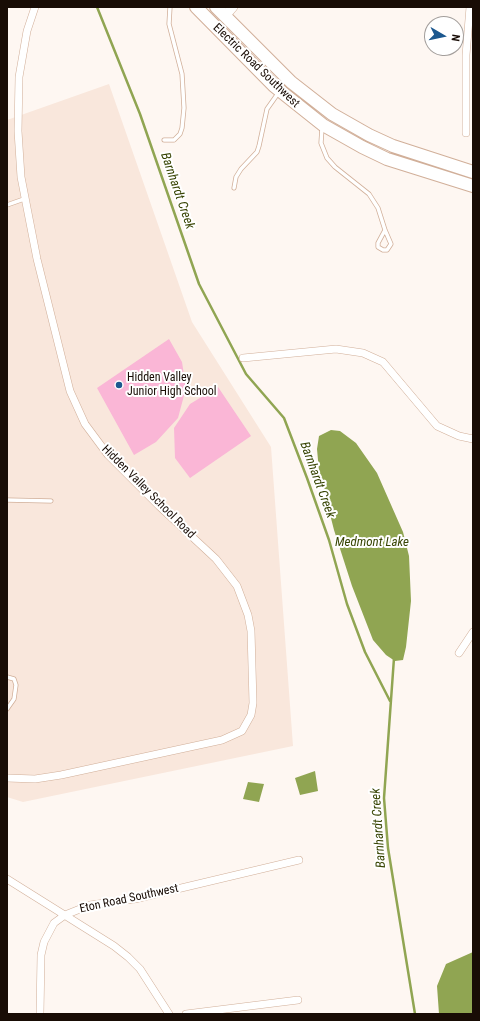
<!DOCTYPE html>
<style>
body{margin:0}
#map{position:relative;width:480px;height:1021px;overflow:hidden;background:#fef7f2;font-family:"Roboto Condensed",sans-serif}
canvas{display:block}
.frame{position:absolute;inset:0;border:8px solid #180c05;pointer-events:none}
.north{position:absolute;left:424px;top:16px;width:40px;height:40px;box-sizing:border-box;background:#fff;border:1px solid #a39e9b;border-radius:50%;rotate:99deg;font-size:11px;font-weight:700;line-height:16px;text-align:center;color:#180c05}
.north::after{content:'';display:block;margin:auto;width:14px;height:18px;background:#1c588f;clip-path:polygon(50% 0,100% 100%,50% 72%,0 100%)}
</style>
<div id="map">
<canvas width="480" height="1021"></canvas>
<div class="frame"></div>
<div class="north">N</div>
</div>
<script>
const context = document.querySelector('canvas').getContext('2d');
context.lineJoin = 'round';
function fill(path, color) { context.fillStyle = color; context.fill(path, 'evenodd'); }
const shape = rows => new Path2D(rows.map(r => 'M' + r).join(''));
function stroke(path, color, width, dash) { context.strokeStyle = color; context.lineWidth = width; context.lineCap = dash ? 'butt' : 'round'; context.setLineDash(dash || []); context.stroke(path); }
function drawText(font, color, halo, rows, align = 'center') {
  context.font = font + ' "Roboto Condensed",sans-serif'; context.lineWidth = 4; context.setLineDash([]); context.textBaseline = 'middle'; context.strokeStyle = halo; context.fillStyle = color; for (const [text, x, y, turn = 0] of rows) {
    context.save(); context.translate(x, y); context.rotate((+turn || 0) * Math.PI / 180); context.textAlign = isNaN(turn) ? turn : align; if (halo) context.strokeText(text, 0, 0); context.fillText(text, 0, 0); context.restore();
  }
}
const built = shape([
 [109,84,192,322,271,447,293,746,23,802,7,797,7,120]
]);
const green = shape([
 [169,339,182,362,186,388,178,418,156,442,134,455,97,388],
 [218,387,251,436,190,478,175,458,174,428,190,404]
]);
const water = shape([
 [331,430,340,431,356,443,377,473,403,532,409,556,411,601,406,647,403,660,395,661,386,655,373,640,352,586,334,530,319,471,317,449,319,436],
 [315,771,318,791,300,795,295,778],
 [248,782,264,784,259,802,243,799],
 [473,952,473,1014,439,1014,437,986,446,964]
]);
const stream = shape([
 [97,7,140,114,199,284,246,374,284,418,307,478,329,540,347,604,365,652,390,701],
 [394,658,384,798,388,848,415,1014]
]);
const service = shape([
 [322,128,321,143,327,158,335,167,369,194,378,208,385,230],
 [164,140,174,140,180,134,182,128,184,108,182,74,169,24,170,7],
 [234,188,236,177,241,169,257,152,259,146,267,109,279,92],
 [7,205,24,199],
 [385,230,391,244,387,250,383,250,378,247,378,243,385,230],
 [7,500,51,501],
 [7,677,14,679,16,685,14,699,7,709]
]);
const minor = shape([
 [466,133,466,55,470,7],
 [243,358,336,349,363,353,383,362,437,426,459,436,473,439],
 [459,653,473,632],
 [7,778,35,779,61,775,222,740,242,731,251,715,253,703,251,631,248,615,237,586,216,559,159,506,108,455,85,424,70,391,37,259,21,177,18,131,19,77,27,31,35,7],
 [7,879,114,946,128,957,140,969,169,1014],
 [40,1014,41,955,44,942,54,923,65,915,90,905,135,899,299,860],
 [186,1014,298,1000]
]);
const tertiary = shape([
 [225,16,233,7]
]);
const primary = shape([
 [196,7,274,86,323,125,362,147,387,159,473,186],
 [216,7,291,82,332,114,369,135,393,146,473,172]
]);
const markers = [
 [119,385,4,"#1c588f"]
];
const streetNames = [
 ["Electric Road Southwest",256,66,44],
 ["Hidden Valley School Road",148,492,45],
 ["Eton Road Southwest",129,899,-12]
];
const poiNames = [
 ["Hidden Valley",127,378],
 ["Junior High School",127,392]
];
const waterNames = [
 ["Barnhardt Creek",177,191,71],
 ["Barnhardt Creek",317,480,70],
 ["Medmont Lake",372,543],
 ["Barnhardt Creek",379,828,-94]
];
fill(built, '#f9e7dc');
fill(green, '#fab6d6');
fill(water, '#90a552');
stroke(stream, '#90a552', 2.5);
stroke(service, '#d1af99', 5);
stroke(minor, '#d1af99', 8);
stroke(tertiary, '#d1af99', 10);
stroke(primary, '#d1af99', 14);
stroke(service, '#fff', 3.5);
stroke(minor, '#fff', 7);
stroke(tertiary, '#fff', 9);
stroke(primary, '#fff', 12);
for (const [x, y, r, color] of markers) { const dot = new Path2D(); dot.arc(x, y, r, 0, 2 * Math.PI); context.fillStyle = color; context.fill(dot); stroke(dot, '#fff', 1.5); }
drawText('12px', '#180c05', '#fff', streetNames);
drawText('12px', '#180c05', '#fff', poiNames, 'left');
drawText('italic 13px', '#384504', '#fff', waterNames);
</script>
